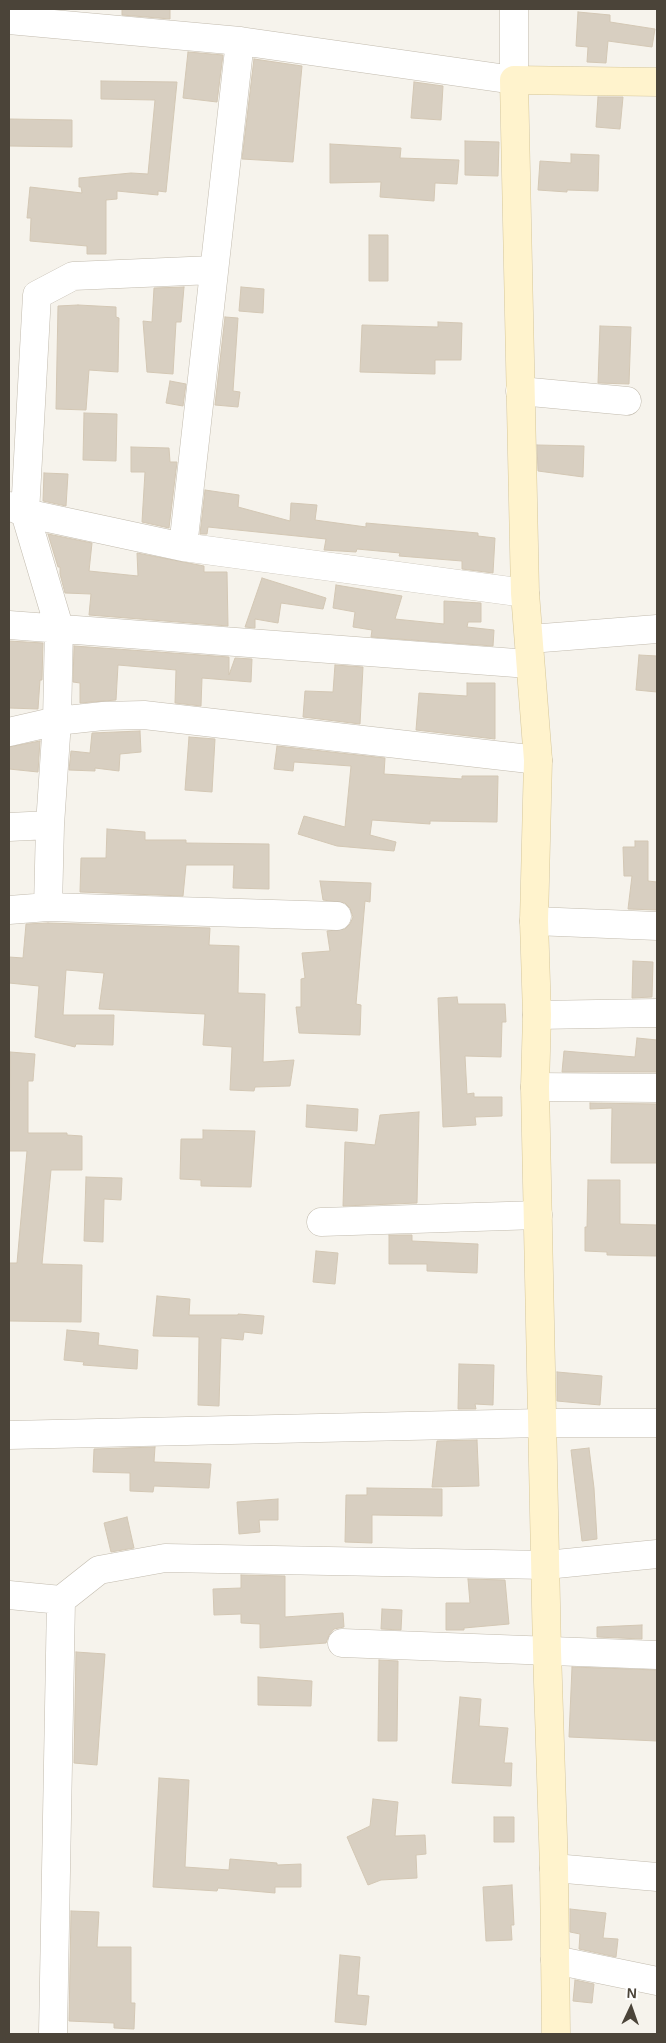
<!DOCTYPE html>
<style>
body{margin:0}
#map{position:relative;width:666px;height:2043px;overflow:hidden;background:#f6f3ec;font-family:Helvetica,sans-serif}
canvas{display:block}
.frame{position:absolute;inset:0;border:10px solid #4b4439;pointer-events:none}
.north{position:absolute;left:606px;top:1983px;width:50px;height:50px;-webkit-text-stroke:4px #fff;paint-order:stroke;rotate:3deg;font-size:14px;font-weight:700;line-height:20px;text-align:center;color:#4b4439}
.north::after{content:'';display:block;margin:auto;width:18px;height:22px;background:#4b4439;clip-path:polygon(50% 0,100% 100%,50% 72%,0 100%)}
</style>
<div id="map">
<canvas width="666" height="2043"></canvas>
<div class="frame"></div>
<div class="north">N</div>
</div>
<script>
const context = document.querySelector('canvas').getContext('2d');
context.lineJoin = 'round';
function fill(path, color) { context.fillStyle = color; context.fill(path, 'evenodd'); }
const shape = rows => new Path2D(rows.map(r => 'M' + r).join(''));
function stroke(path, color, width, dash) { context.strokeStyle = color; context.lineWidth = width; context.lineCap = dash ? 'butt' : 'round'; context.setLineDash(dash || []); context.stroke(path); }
const building = shape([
 [122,9,170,9,170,19,122,15,122,9],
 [578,12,610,15,610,22,655,29,652,47,608,41,606,63,587,62,588,47,576,46,578,12],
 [188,52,223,55,217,102,183,98,188,52],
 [254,59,302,66,293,162,242,159,254,59],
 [101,81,177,82,166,192,158,191,158,195,117,191,117,199,106,200,106,254,87,254,87,246,30,241,31,218,27,218,30,187,82,193,81,187,79,187,79,178,131,173,148,174,155,100,101,99,101,81],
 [414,82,443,86,441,120,411,118,414,82],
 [598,97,623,97,620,129,596,127,598,97],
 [9,119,72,120,72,147,9,146,9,119],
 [465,141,499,142,498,176,465,175,465,141],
 [330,144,401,148,400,158,459,160,457,184,435,183,434,201,380,197,381,182,330,183,330,144],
 [571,154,599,155,598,191,567,190,567,192,538,190,540,161,571,163,571,154],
 [369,235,388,235,388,281,369,281,369,235],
 [184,287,181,322,176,322,173,374,147,372,143,321,152,322,154,288,184,287],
 [241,287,264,289,263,313,239,311,241,287],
 [78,305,116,307,116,317,119,318,118,372,89,370,86,410,56,409,58,306,78,305],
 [225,317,238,318,233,391,240,392,238,407,215,405,225,317],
 [438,322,462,323,461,360,435,360,435,374,360,372,362,325,438,327,438,322],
 [600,326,631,327,629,384,598,383,600,326],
 [170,381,186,384,183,406,166,403,170,381],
 [84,413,117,414,116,461,83,460,84,413],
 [537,445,584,446,583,477,538,471,537,445],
 [131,447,169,448,170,462,177,462,169,528,142,522,145,472,131,472,131,447],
 [44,473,68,474,66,506,43,501,44,473],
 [205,490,239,495,238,507,290,521,291,503,317,505,315,520,366,527,366,523,478,533,478,536,495,538,493,573,462,569,462,561,399,556,400,553,357,549,356,552,324,550,326,539,208,527,207,534,200,534,205,490],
 [48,534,92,543,89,571,138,576,137,553,204,566,204,572,227,572,228,626,89,615,91,594,65,593,60,574,60,567,58,567,48,534],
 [262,578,326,598,323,609,281,603,278,623,255,619,255,628,245,627,262,578],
 [336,585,402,596,395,619,444,624,444,601,481,603,481,622,468,622,467,627,494,630,493,646,371,637,372,630,353,627,355,612,333,608,336,585],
 [9,641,43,643,42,680,40,680,38,709,9,708,9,641],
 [74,646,229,657,229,675,235,658,252,659,251,682,202,678,201,706,175,703,176,670,118,665,116,700,80,703,80,683,73,682,74,646],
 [639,655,657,656,657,692,636,690,639,655],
 [335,665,363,667,360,724,303,717,305,691,333,692,335,665],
 [467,683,495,683,495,739,416,730,419,693,467,696,467,683],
 [140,731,141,752,120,754,119,771,95,768,95,771,69,770,71,751,90,753,92,733,140,731],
 [189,737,215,739,212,792,185,790,189,737],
 [40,741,38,772,9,769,9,747,40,741],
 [277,746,385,758,384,774,462,779,462,776,498,776,497,822,430,821,430,824,372,820,370,835,396,842,394,851,337,846,298,834,304,816,345,827,351,766,294,762,293,771,274,769,277,746],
 [107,829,145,832,145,840,186,840,186,843,269,844,269,889,233,888,234,865,186,865,183,896,80,892,81,858,106,858,107,829],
 [635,841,648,841,648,881,657,882,657,910,628,909,632,876,624,876,623,847,635,847,635,841],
 [320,881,371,883,370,902,365,901,356,1004,361,1005,360,1035,299,1033,296,1007,301,1007,301,979,305,978,302,953,330,951,327,931,345,929,350,924,353,917,350,908,345,903,323,900,320,881],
 [48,923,210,928,209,945,239,946,238,993,265,994,263,1062,294,1060,290,1086,255,1087,254,1091,230,1090,232,1047,203,1045,205,1014,99,1009,104,973,66,970,63,1015,114,1015,113,1045,76,1044,75,1047,35,1037,39,986,9,983,9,957,23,958,26,924,48,923],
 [633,961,653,962,652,997,632,998,633,961],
 [457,997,458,1004,505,1004,506,1022,502,1022,501,1057,465,1056,467,1094,474,1093,474,1097,502,1097,502,1116,475,1117,476,1125,443,1127,438,998,457,997],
 [637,1038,657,1040,657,1072,562,1072,564,1051,635,1057,637,1038],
 [10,1052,35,1054,33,1081,28,1081,28,1133,67,1133,67,1135,82,1136,82,1170,51,1170,42,1264,82,1265,81,1322,9,1321,9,1263,17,1263,27,1151,9,1151,10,1052],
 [590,1103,657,1104,657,1163,611,1163,612,1108,590,1109,590,1103],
 [307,1105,358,1109,357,1131,306,1127,307,1105],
 [419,1112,417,1203,343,1206,345,1142,375,1145,380,1115,419,1112],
 [203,1130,255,1131,251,1187,201,1186,201,1180,180,1179,181,1139,203,1139,203,1130],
 [86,1177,122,1178,121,1200,104,1199,103,1242,84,1241,86,1177],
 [588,1180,620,1180,620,1224,657,1225,657,1256,607,1255,607,1252,585,1251,585,1227,587,1227,588,1180],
 [389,1235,412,1235,412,1241,478,1244,477,1273,427,1271,427,1264,389,1264,389,1235],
 [316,1251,338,1253,335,1284,313,1282,316,1251],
 [157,1296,190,1299,189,1315,238,1315,238,1314,264,1316,262,1334,244,1332,243,1340,221,1338,219,1406,198,1405,199,1337,153,1336,157,1296],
 [67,1330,99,1333,98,1345,138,1350,137,1369,83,1365,84,1362,64,1360,67,1330],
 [459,1364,494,1365,493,1405,475,1404,476,1409,458,1409,459,1364],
 [557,1372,602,1376,600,1405,557,1401,557,1372],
 [477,1440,479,1486,432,1487,437,1441,477,1440],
 [155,1447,154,1462,211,1464,209,1488,154,1486,153,1492,130,1491,130,1473,93,1472,94,1449,155,1447],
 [589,1448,594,1488,597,1539,582,1541,571,1450,589,1448],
 [367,1488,442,1489,442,1516,372,1515,372,1543,345,1542,346,1495,367,1495,367,1488],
 [278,1499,278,1520,259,1520,260,1532,239,1534,237,1502,278,1499],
 [127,1517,134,1548,111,1552,104,1523,127,1517],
 [241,1575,285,1576,285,1617,343,1613,344,1627,334,1629,329,1635,326,1643,260,1648,260,1624,241,1623,241,1614,214,1615,213,1589,241,1588,241,1575],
 [468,1579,505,1580,509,1624,464,1628,464,1630,446,1630,446,1603,470,1603,468,1579],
 [382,1609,402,1610,401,1630,381,1629,382,1609],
 [642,1625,642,1639,597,1637,597,1627,642,1625],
 [76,1652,105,1654,97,1765,74,1763,76,1652],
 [379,1660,398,1661,397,1741,378,1741,379,1660],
 [572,1667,657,1670,657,1741,569,1737,572,1667],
 [258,1677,312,1681,311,1706,258,1705,258,1677],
 [460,1697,481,1699,479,1726,508,1728,504,1763,512,1763,511,1786,452,1783,460,1697],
 [159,1778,189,1780,185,1867,229,1870,230,1859,277,1863,277,1865,301,1864,301,1887,275,1887,275,1893,218,1888,217,1891,153,1887,159,1778],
 [373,1799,398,1802,395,1836,425,1835,426,1854,416,1855,417,1878,381,1880,368,1885,347,1837,370,1826,373,1799],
 [494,1817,514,1817,514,1842,494,1842,494,1817],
 [512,1885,514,1925,511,1925,512,1940,486,1941,483,1887,512,1885],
 [570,1909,606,1913,603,1938,618,1939,616,1957,579,1949,580,1934,570,1932,570,1909],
 [71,1911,99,1912,97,1947,131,1947,131,2003,135,2003,134,2029,114,2028,114,2023,69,2021,71,1911],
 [340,1955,360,1957,357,1995,369,1996,366,2025,335,2022,340,1955],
 [575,1980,594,1984,592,2003,573,2001,575,1980]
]);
const street = shape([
 [9,20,240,41,514,80,514,9],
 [240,41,183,547,525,593],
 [520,391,627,401],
 [9,506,25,513,59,627,57,721,50,825,48,907,337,916],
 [183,547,25,513,37,295,73,276,213,270],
 [9,625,529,664],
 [530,639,657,629],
 [9,732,57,721,103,716,144,715,538,760],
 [9,827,50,825],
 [9,910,48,907],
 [534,921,657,926],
 [537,1015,657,1013],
 [535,1087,657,1088],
 [321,1222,538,1215],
 [9,1435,542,1423,657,1423],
 [9,1595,61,1600,99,1570,165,1558,546,1565,657,1554],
 [342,1643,657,1655],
 [554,1868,657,1877],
 [555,1960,657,1981],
 [53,2034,61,1600]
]);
const secondary = shape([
 [556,2034,554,1868,547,1651,535,1087,537,1015,534,921,538,760,525,593,514,80,657,82]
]);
fill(building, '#d8cfc1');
stroke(building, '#d3c7b4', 1);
stroke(street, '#c2bbae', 29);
stroke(secondary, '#d6c79b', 29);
stroke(street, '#fff', 28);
stroke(secondary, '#fff3cd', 28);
</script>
